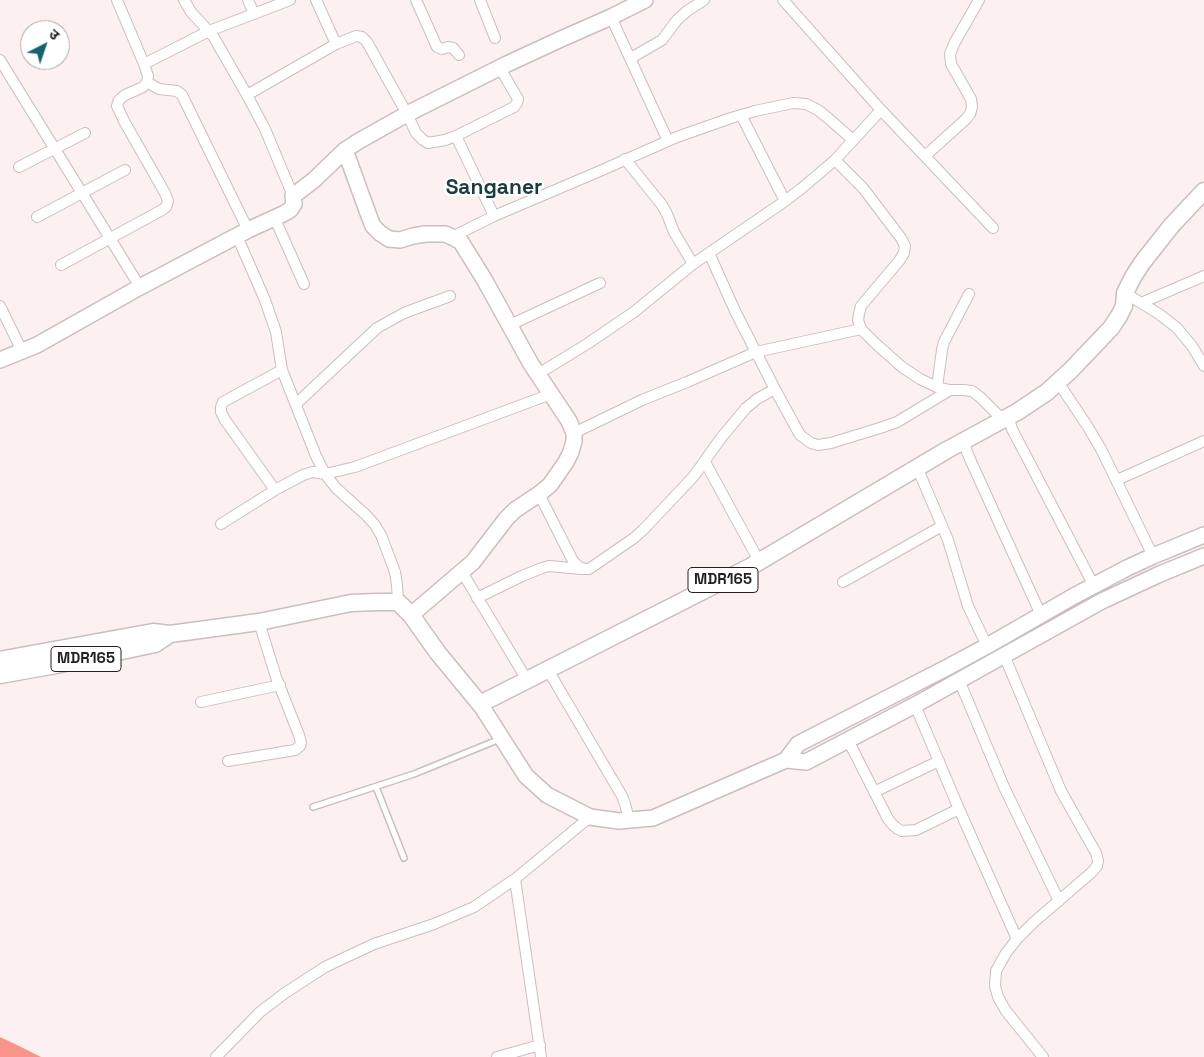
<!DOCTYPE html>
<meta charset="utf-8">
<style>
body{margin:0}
#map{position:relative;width:1204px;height:1057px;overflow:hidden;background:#fcf1f0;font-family:"Space Grotesk","Noto Sans Devanagari",sans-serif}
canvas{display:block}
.north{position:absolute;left:20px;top:20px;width:50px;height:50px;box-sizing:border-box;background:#fff;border:1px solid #a7a6a5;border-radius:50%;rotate:41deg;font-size:14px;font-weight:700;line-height:20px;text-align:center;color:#24201f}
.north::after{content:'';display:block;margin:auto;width:18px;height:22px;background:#15636c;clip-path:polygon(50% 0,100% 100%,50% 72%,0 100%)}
</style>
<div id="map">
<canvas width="1204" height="1057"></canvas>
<div class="north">उ</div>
</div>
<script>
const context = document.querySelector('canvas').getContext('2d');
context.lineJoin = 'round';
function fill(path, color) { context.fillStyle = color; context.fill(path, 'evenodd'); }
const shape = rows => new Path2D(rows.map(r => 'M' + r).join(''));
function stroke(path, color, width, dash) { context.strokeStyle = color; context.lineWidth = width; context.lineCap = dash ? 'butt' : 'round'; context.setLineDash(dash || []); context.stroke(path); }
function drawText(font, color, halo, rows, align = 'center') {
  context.font = font + ' "Space Grotesk",sans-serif'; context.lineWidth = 4.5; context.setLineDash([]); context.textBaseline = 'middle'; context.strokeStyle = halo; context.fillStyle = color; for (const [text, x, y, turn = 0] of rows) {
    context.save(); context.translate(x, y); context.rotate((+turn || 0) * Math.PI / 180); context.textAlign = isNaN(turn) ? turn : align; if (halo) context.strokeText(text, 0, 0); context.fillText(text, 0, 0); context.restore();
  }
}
const water = shape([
 [0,1037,15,1044,41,1057,0,1057]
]);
const lane = shape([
 [376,787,404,858],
 [313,807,414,774,500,739]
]);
const street = shape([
 [184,0,191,12,213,36,247,95,265,129,293,196],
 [248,0,254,14],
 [316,0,336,44],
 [416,0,437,47,442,49,448,47,453,48,459,55],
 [480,0,495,38],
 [783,0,881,110,993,228],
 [611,17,668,141],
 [631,58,662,40,677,20,687,11,704,0],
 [0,60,140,287],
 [144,64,209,31,290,0],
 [147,82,159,89,177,91,182,95,248,230],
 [247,95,336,44,356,36,362,37,367,42,407,114,416,133,423,140,428,143,445,140,456,136,514,107,517,103,518,99,500,68],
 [741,115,785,201],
 [456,136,494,216],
 [925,156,965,120,970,114,972,107,971,99,951,64,950,54,955,42,979,0],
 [625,159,662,205,667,214,674,232,693,264],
 [835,160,863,188,901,238,905,246,904,253,899,261,861,306,859,314,858,320,861,329,875,343,902,367,920,379,937,387,950,390,963,390,972,391,980,397,1002,419],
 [19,167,85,133],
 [37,217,125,170],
 [275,219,304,284],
 [237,236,265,300,276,332,282,370,316,456,325,474,336,488,366,515,375,525,381,535,395,572,397,585,398,602],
 [452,237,494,216,593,174,677,137,731,118,755,111,793,103,806,104,818,110,828,118,853,140],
 [709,253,736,313,777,393,800,435,811,443,818,445,831,443,883,427,897,422,950,390],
 [61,265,162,210,166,207,168,201,165,193,124,121,117,106,119,100,125,95,143,87,147,82,148,76,144,64,117,0],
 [1125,293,1159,314,1177,328,1192,346,1204,366],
 [1141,303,1204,276],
 [0,306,22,351],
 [510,325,600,283],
 [538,374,587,344,634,312,693,264,785,201,802,188,835,160,881,110],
 [1058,382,1088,427,1101,449,1153,556],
 [937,387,942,350,944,342,969,294],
 [296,404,377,328,404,313,450,296],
 [1008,416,1012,429,1094,586],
 [574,433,642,400,687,382,756,352,861,329],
 [963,441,969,457,1041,615],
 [705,462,759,561],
 [917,467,948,540,968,606,987,646],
 [1117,480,1204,441],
 [275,490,225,420,221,412,221,407,223,402,282,370],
 [539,494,573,561,579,567,585,569,589,569,634,538,643,530,694,476,721,438,746,408,757,399,775,389],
 [221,524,275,490,303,475,313,472,325,474,355,467,551,394],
 [462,572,527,680],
 [843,582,942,526],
 [477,598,522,576,542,568,549,566,582,569],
 [1004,655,1061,791,1096,853,1098,861,1097,866,1092,872,1034,922,1017,939,1006,953,996,971,995,986,998,997,1006,1011,1043,1057],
 [548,670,622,796,625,804,629,820],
 [959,680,1004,787,1059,901],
 [201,702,280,685],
 [915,705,959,809,1017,939],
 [848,740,888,819,893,825,898,829,902,831,916,830,959,809],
 [228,761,295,750,300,746,301,743,299,735,276,677,259,622],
 [874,792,939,761],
 [515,879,541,1057],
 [216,1057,260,1012,285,993,325,967,374,944,434,924,474,907,515,879,590,817],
 [497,1057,540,1045]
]);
const secondary = shape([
 [345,150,369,216,373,226,380,233,389,239,400,240,413,236,425,234,445,234,452,237,461,242,484,279,531,364,569,421,574,433,574,441,571,452,566,462,550,485,539,494,515,510,506,519,473,562,411,615],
 [0,360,37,345,140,287,248,230,283,214,290,210,294,204,293,196,314,180,345,150,359,141,407,114,507,64,561,39,611,17,645,0],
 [480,704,526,776,547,795,590,817,619,821,653,818,786,760,806,762,915,705,1102,601,1160,574,1204,556],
 [786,760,798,744,948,667,987,646,1074,596,1127,568,1153,556,1204,535]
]);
const primary = shape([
 [0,660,153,632,170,634,259,622,351,603,377,602,398,602,411,615,438,653,480,704,750,567,947,450,1017,412,1047,392,1071,370,1111,328,1119,316,1124,306,1125,293,1133,277,1142,263,1172,225,1204,191],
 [0,675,56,665,155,644,170,634]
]);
const shields = [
 [723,580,70],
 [86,659,70]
];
const shieldNames = [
 ["MDR165",723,580],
 ["MDR165",86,659]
];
const districtNames = [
 ["Sanganer",494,188]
];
fill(water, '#f8948a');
stroke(lane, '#cabfbe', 8);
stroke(street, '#cabfbe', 12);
stroke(secondary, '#cabfbe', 18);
stroke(primary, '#cabfbe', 19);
stroke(lane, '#fff', 5);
stroke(street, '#fff', 10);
stroke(secondary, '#fff', 15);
stroke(primary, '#fff', 16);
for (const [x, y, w] of shields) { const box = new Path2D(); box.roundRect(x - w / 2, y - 12.5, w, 25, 4); context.fillStyle = '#fff'; context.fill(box); stroke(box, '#24201f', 1); }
drawText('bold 15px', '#24201f', null, shieldNames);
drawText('bold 21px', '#1b3d41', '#fff', districtNames);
</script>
